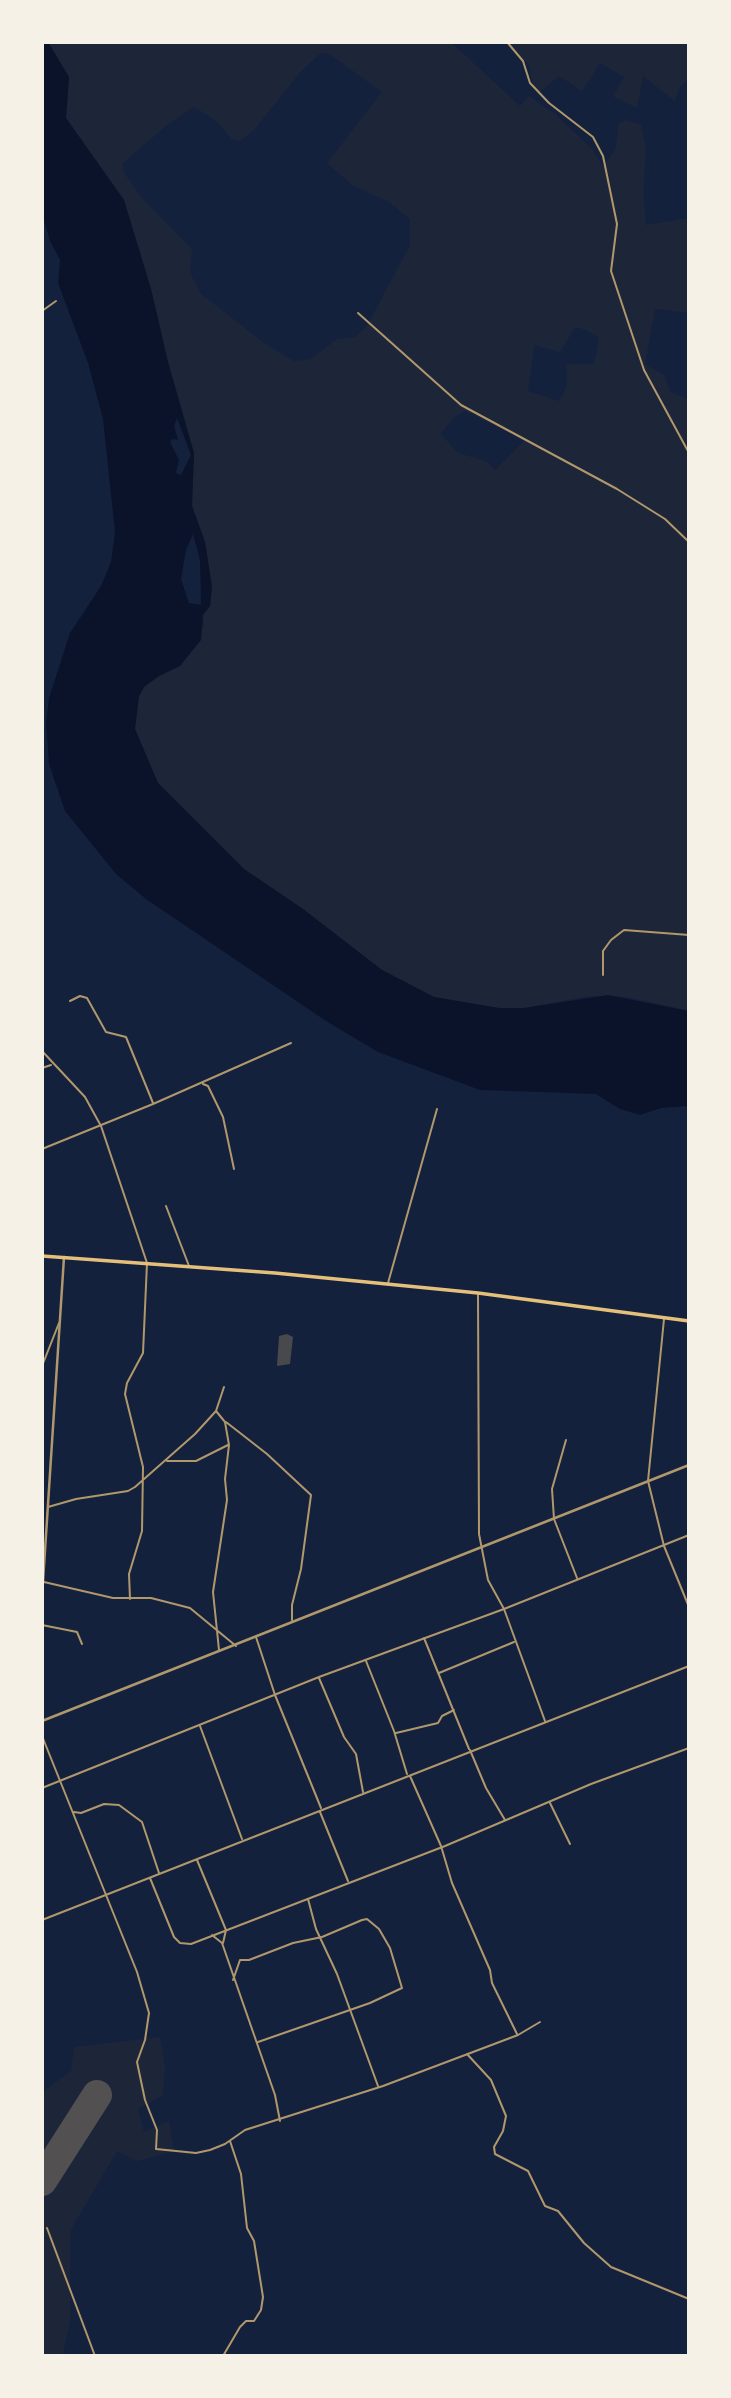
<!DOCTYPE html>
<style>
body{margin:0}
#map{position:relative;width:731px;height:2398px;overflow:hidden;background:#14213d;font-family:Poppins,sans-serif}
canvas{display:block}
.frame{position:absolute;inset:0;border:44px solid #f6f1e7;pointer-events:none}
</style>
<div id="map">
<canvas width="731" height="2398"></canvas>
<div class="frame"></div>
</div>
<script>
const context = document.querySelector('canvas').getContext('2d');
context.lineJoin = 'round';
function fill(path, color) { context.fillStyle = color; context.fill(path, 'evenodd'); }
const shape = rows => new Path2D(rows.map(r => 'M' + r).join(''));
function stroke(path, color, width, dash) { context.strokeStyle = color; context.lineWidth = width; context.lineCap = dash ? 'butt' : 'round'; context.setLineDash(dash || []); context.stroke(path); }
const green = shape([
 [48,42,451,42,520,106,529,96,554,113,593,150,603,166,615,150,619,124,626,120,641,125,646,150,643,193,646,225,689,218,689,313,655,309,645,364,664,375,670,391,689,400,689,1011,627,997,588,996,524,1008,499,1008,434,997,382,970,303,909,244,869,158,783,135,729,139,696,144,687,159,676,180,666,204,626,203,615,210,605,212,587,205,542,192,506,194,453,168,362,151,289,124,200,66,118,69,77],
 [328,53,382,92,327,163,352,185,389,202,410,219,410,245,367,326,355,337,337,339,311,359,294,361,267,345,201,294,190,273,192,249,141,197,123,171,123,163,167,125,194,107,215,120,232,139,240,141,254,130,302,70,320,54],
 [575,327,586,330,599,338,594,364,566,364,567,386,559,401,528,391,534,345,560,352],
 [465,411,524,440,524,441,495,470,486,461,458,453,441,434,454,417],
 [507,42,689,42,689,80,680,86,675,101,643,76,637,108,613,96,624,77,600,63,582,91,559,76,540,92,533,87,529,65],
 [160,2037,165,2069,162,2096,138,2109,144,2132,169,2121,174,2151,137,2161,117,2151,70,2231,70,2322,63,2354,42,2356,42,2092,71,2071,74,2047]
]);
const water = shape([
 [42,42,48,42,69,77,66,118,124,200,151,289,168,362,194,453,192,506,205,542,212,587,210,606,203,615,201,640,180,666,159,676,144,687,139,696,135,729,158,783,244,869,303,909,382,970,434,997,499,1008,524,1008,608,995,689,1011,689,1106,661,1108,640,1115,620,1109,596,1094,480,1090,378,1052,326,1021,146,899,116,874,65,811,49,764,46,722,49,698,70,633,101,586,111,562,115,532,103,419,88,363,58,283,60,260,50,241,42,213],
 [177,418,191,455,181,475,176,473,179,460,170,442,172,439,178,440,174,426],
 [193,534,200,560,201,605,189,603,181,579,186,550]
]);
const runway = shape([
 [42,2181,97,2095]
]);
const building = shape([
 [287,1334,293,1337,290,1364,277,1366,279,1336]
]);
const minor = shape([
 [507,42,523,61,530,83,549,103,593,137,603,156,617,224,611,271,644,370,689,453],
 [42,311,56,301],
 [358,313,461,405,617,489,665,519,689,542],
 [42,948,43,944],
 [603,975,603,951,611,940,624,930,689,935],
 [70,1001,80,996,87,998,106,1032,126,1037,153,1103],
 [42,1051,85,1097,101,1126,147,1263,143,1353,127,1383,125,1394,143,1467,142,1531,129,1574,130,1599],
 [42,1068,51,1065],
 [203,1084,208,1086,223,1117,234,1169],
 [42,1149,153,1104,291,1043],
 [166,1206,189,1266],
 [388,1283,437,1109],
 [478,1295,479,1534,488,1580,504,1609,545,1721],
 [664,1319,648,1481,664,1546,689,1607],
 [42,1366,59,1323],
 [216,1411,225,1422,229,1445,225,1479,227,1500,213,1592,219,1650],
 [226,1422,267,1454,311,1495,301,1569,292,1605,292,1620],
 [566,1440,552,1489,554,1519,577,1578],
 [167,1461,196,1461,228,1445],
 [48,1507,76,1499,128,1491,135,1487,195,1434,216,1411,224,1387],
 [44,1582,113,1598,151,1598,190,1608,236,1646],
 [42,1625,77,1632,82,1644],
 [256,1637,275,1695,321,1808],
 [424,1638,469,1749],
 [366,1661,394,1731,407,1774],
 [439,1673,514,1642],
 [319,1678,344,1737,356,1754,363,1792],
 [200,1726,242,1839],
 [396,1733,438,1723,442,1716,454,1710],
 [42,1736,137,1972,149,2013,145,2040,137,2062,145,2100,157,2130,156,2149,196,2153,210,2150,225,2144,245,2130,383,2086,518,2035,540,2022],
 [470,1750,486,1788,505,1820],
 [410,1776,441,1846,452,1883,490,1970,492,1983,517,2034],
 [42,1788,319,1677,504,1609,689,1535],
 [550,1803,570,1844],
 [74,1812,81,1813,104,1804,119,1805,142,1822,159,1873],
 [320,1812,348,1881],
 [197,1860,226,1930,223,1943],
 [150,1878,174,1937,180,1943,191,1944,445,1846,591,1784,689,1748],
 [308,1899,316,1929,337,1974,378,2086],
 [42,1920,689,1666],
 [212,1935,222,1943,275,2095,280,2121],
 [233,1980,240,1960,249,1960,293,1943,322,1937,362,1920,367,1919,379,1929,390,1948,402,1988,370,2003,258,2042],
 [467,2054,491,2080,506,2116,503,2131,494,2147,495,2154,528,2171,545,2206,558,2211,584,2243,611,2267,689,2299],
 [47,2228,95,2356],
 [223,2356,240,2327,246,2321,254,2321,261,2310,263,2297,254,2241,247,2228,241,2174,230,2141]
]);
const tertiary = shape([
 [42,1597,64,1257],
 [42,1721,689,1465]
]);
const primary = shape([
 [42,1256,275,1273,478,1293,689,1321]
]);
fill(green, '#1d2539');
fill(water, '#0b132b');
stroke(runway, '#525050', 30);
fill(building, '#48494c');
stroke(minor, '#b1986c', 2);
stroke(tertiary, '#b1986c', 2.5);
stroke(primary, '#e5c07b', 3.5);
</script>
